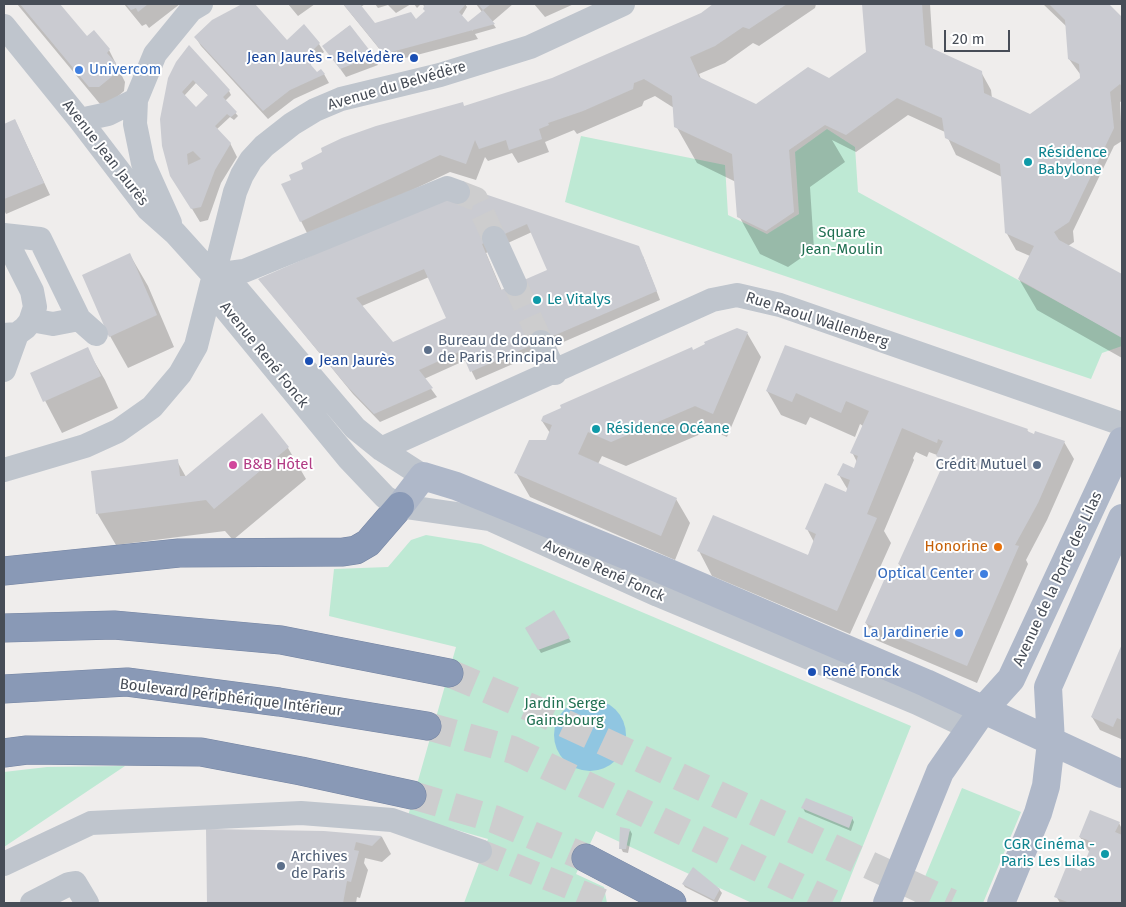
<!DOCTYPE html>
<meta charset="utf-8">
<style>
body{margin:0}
#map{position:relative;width:1126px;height:907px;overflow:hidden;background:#efedec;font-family:"Fira Sans",sans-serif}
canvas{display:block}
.frame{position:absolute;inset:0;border:5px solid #474d57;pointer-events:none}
.scale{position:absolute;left:944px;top:30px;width:66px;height:22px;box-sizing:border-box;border:2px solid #474d57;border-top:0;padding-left:6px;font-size:15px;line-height:18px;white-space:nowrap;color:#474d57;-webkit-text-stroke:4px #fff;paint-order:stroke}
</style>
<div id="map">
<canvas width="1126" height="907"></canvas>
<div class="frame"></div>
<div class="scale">20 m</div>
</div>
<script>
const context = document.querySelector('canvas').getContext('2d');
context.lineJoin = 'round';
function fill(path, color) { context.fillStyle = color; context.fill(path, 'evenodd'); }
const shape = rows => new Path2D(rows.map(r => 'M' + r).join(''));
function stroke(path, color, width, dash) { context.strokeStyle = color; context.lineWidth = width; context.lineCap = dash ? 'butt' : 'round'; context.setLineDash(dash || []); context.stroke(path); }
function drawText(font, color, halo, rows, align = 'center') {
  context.font = font + ' "Fira Sans",sans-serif'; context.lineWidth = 4; context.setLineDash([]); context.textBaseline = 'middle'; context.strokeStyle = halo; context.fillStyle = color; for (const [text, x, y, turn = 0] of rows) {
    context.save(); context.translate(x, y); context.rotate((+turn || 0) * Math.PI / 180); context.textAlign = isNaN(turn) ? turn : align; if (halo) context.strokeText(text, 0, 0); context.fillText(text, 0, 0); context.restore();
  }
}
const green = shape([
 [827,129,855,147,858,192,1122,337,1122,346,1102,353,1091,379,565,202,581,136,725,165,728,215,767,234,799,214,795,152],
 [426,535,481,544,911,726,840,903,752,903,596,831,576,874,604,887,607,903,464,903,488,839,408,816,456,647,329,616,334,569,388,567,411,540],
 [125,766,4,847,4,772,47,767],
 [962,788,1021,812,983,903,914,903]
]);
const water = shape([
 '554 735a36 36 0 1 1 72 0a36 36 0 1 1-72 0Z'
]);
const shadow = shape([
 [17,4,58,4,87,38,109,50,125,82,124,91,109,104,100,104],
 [124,4,180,4,149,28,146,24,142,26],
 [248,4,253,4,290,45,319,44,324,52,310,65,317,73,324,74,329,83,294,99,268,119,201,46,196,38,219,17],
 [288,4,315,4,298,16],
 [343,4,365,4,361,7,374,25,416,21,426,12,423,4,465,4,467,7,461,17,473,31,470,23,482,12,476,4,513,4,492,22,496,28,475,34,478,39,390,62],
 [375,4,411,4,396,13,388,5,378,8],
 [414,4,421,4,417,8],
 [534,4,574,4,545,17],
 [716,4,816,4,815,8,759,46,753,43,725,63,699,74,701,79,756,105,830,79,868,53,864,4,930,4,933,50,981,72,991,90,992,98,1030,116,1083,78,1069,59,1067,27,1043,4,1107,4,1122,19,1122,101,1120,102,1122,141,1114,146,1073,231,1074,242,1068,246,1122,276,1122,358,1037,310,1019,279,1030,256,1016,250,1006,232,1002,177,956,155,945,132,908,115,856,152,832,140,845,162,810,187,814,249,788,267,760,254,739,216,736,182,697,163,676,126,674,108,655,96,644,101,642,106,577,134,574,130,545,142,549,152,518,163,512,153,488,161,485,157,476,180,450,172,310,239,283,185,465,108,555,84,702,14],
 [349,26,378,65,346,77,324,46],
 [177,63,229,91,231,95,225,101,238,116,234,120,230,117,216,130,230,143,237,157,221,183,208,220,200,222,180,189],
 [196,83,209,96,200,112,184,96],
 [15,120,50,195,6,214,4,210,4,125],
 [467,189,643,256,660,300,476,380,466,360,424,379,437,397,380,422,353,394,260,280],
 [532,232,549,271,502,291,486,253],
 [429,277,448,319,393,343,362,306],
 [130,255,148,286,174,347,128,368,110,336],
 [747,333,761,357,727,437,710,430,626,466,602,456,598,464,676,499,690,523,675,560,530,497,516,473,546,441,550,433,542,421,693,351],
 [786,347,1027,430,1030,434,1064,442,1074,459,1047,520,1026,560,1028,564,977,683,876,640,866,623,903,571,899,564,943,466,937,455,929,452,927,457,916,452,913,458,914,460,884,531,891,543,850,634,712,576,699,551,808,556,814,542,807,529,846,493,848,490,839,475,855,469,857,462,852,452,863,426,860,424,855,437,810,417,806,425,781,415,767,391],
 [87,349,105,380,118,408,62,433,31,374],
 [261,415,288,448,306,479,233,540,225,531,116,545,97,513,177,461,186,477],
 [553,612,571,642,541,653,526,628],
 [1122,647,1122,736,1121,739,1100,730,1092,717],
 [803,808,852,818,854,822,851,831,805,812],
 [1119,823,1122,829,1122,903,1060,903,1056,896,1082,872,1090,853,1080,837],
 [207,830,324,832,382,837,391,854,382,862,365,858,364,863,368,870,360,898,357,897,356,903,208,903],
 [630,830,632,834,628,853,623,852,621,848],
 [683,884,719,889,722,893,717,903,685,887]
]);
const building = shape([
 [20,4,60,4,87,36,94,30,110,49,107,53,116,63,115,74,99,87,89,87],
 [126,4,148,4,138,12,136,8,131,10],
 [242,4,255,4,287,40,304,24,320,43,305,58,317,72,321,69,325,74,290,90,263,111,194,37,212,20],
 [343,4,360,4,375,23,411,12,416,19,425,11,423,9,425,4,466,4,459,12,468,22,483,10,478,4,491,4,483,10,495,24,384,54],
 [713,4,787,4,749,29,743,27,715,46,690,57,699,77,756,104,808,67,829,78,866,52,862,4,922,4,925,45,982,71,984,93,1030,114,1080,78,1079,64,1068,59,1065,20,1049,4,1109,4,1122,17,1122,87,1120,84,1110,92,1114,128,1069,222,1054,232,1059,240,1122,274,1122,338,1018,279,1034,246,1005,233,1000,164,945,138,942,118,897,98,846,135,825,125,789,150,794,212,766,231,737,217,732,154,674,127,672,96,644,79,634,83,633,89,583,111,548,123,549,125,539,129,542,139,509,150,506,140,479,149,475,140,466,164,440,155,300,222,281,184,291,180,289,175,303,169,301,163,322,152,321,148,342,138,376,126,463,102,464,106,552,78,701,13],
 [350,25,374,56,340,69,322,46],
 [189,45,230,90,223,97,237,112,231,117,227,114,215,126,231,143,215,170,201,207,191,209,170,176,162,146,160,119,168,78,176,62],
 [193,80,208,95,196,107,182,92],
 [193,151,201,159,188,165,187,154],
 [15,119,44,183,4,199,4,124],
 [467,188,639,246,657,291,470,372,461,351,419,370,433,388,374,414,346,385,258,279],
 [527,224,547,270,501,290,482,244],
 [424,269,446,318,393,342,356,298],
 [130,253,157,315,109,337,82,275],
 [737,328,748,332,713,414,695,406,611,442,588,432,578,454,677,498,661,536,514,473,529,440,546,440,552,425,541,421,543,416,561,408,560,405,692,347,693,350,705,344,704,342],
 [785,345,1028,429,1027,431,1034,434,1035,431,1065,441,1038,503,1015,545,1019,546,967,666,865,623,889,569,900,574,904,566,898,564,945,460,936,456,943,441,938,439,937,443,902,428,867,514,877,518,837,611,697,551,713,515,808,555,816,534,805,529,825,483,846,492,850,480,837,475,843,463,854,468,858,456,850,453,869,411,846,401,841,413,796,393,792,402,766,391],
 [88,347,101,376,43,402,30,373],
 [262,413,289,447,214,509,206,500,96,514,91,471,178,459,180,476,186,476],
 [554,610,570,638,538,650,525,628],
 [1122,644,1122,720,1117,718,1113,727,1091,717],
 [806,798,853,817,849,828,801,808],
 [1090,810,1120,822,1115,832,1122,835,1122,903,1070,903,1054,897,1067,865,1081,871,1093,842,1079,837],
 [620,827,630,829,626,849,619,849],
 [206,829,324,831,382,836,372,846,356,842,354,850,359,851,351,882,347,881,343,903,207,903],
 [693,867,720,889,714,900,682,884]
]);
const minorTunnel = shape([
 [458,192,476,199,494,238],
 [515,284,541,342],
 [480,851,608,903]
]);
const highwayTunnel = shape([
 [449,673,534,709,951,903],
 [427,726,513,750,832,903],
 [412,795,494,819,586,858]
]);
const minor = shape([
 [4,26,80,120,148,209,175,233,213,275,236,288,355,428,381,449,423,476],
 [80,120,108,114,136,100],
 [170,223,143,163,135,124,136,100,155,54,191,10,201,4],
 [4,235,40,239,79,319,96,334],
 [4,236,32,291,35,307,30,322,25,328,17,334,4,335],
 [494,238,515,284],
 [213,275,219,301,348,458,385,497,400,506,490,519,658,595,917,703,970,728],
 [213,275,244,271,447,188,458,192],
 [31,320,53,324,79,319],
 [541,342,555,373],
 [4,370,17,334],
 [381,449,712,300,737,295,780,305,1122,424],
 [4,470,85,446,118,431,152,407,180,374,196,346,235,192,242,175,251,160,264,146,292,124,315,110,341,99,440,75,530,47,623,4],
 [4,864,91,823,301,813,392,820,480,851],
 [32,903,69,884,75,883,87,903]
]);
const major = shape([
 [400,506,423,476,456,486,667,572,926,683,1122,774],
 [887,903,940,772,983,710,1011,679,1122,441],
 [1001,903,1038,813,1046,786,1051,742,1048,687,1122,518]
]);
const highway = shape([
 [4,571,179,553,343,552,356,550,368,543,400,506],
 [4,628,114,625,281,640,449,673],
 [4,689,127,682,279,702,427,726],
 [4,753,27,750,201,752,301,771,412,795],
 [586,858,672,903]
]);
const markers = [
 [414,58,5,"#1a4fb4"],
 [79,70,5,"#3f7fe0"],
 [1028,162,5,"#0f9aa8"],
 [537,300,5,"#0f9aa8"],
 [428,350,5,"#5c6f8a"],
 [309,361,5,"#1a4fb4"],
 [596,429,5,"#0f9aa8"],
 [233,465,5,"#d1479c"],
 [1037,465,5,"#5c6f8a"],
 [998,547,5,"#e8710a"],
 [984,574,5,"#3f7fe0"],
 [959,633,5,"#3f7fe0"],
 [812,672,5,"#1a4fb4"],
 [1105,854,5,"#0f9aa8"],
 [281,866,5,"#5c6f8a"]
];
const transitNames = [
 ["Jean Jaurès - Belvédère",404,58,"right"],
 ["Jean Jaurès",319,361],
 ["René Fonck",822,672]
];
const shopNames = [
 ["Univercom",89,70,"left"],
 ["Optical Center",974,574],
 ["La Jardinerie",949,633]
];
const streetNames = [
 ["Avenue du Belvédère",397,86,-16],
 ["Avenue Jean Jaurès",105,153,52],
 ["Rue Raoul Wallenberg",817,320,18],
 ["Avenue René Fonck",264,355,51],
 ["Avenue René Fonck",604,571,24],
 ["Avenue de la Porte des Lilas",1058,579,-65],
 ["Boulevard Périphérique Intérieur",231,698,7]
];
const cultureNames = [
 ["Résidence",1038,153],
 ["Babylone",1038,170],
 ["Le Vitalys",547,300],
 ["Résidence Océane",606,429],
 ["CGR Cinéma -",1095,845,"right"],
 ["Paris Les Lilas",1095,862,"right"]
];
const parkNames = [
 ["Square",842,233],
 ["Jean-Moulin",842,250],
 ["Jardin Serge",565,704],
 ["Gainsbourg",565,721]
];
const serviceNames = [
 ["Bureau de douane",438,341],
 ["de Paris Principal",438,358],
 ["Crédit Mutuel",1027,465,"right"],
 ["Archives",291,857],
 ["de Paris",291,874]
];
const hotelNames = [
 ["B&B Hôtel",243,465]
];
const foodNames = [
 ["Honorine",988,547]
];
fill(green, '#bee9d4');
fill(water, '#90c6e1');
fill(shadow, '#0003');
fill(building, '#cacbd1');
stroke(minorTunnel, '#cdcdce', 24, [24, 12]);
stroke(highwayTunnel, '#cdcdce', 28, [28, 14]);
stroke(highway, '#7484a2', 29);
stroke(minor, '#bfc5cd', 24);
stroke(major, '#afb8c9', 28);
stroke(highway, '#8999b6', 28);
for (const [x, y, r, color] of markers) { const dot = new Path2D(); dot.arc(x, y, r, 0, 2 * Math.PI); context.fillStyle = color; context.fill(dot); stroke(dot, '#fff', 2); }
drawText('15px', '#164399', '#fff', transitNames, 'left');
drawText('15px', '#366cbe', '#fff', shopNames, 'right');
drawText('15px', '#474d57', '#fff', streetNames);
drawText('15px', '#0d838f', '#fff', cultureNames, 'left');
drawText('15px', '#207052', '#fff', parkNames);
drawText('15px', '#4e5e75', '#fff', serviceNames, 'left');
drawText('15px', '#b23c85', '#fff', hotelNames, 'left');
drawText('15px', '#c56008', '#fff', foodNames, 'right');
</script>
